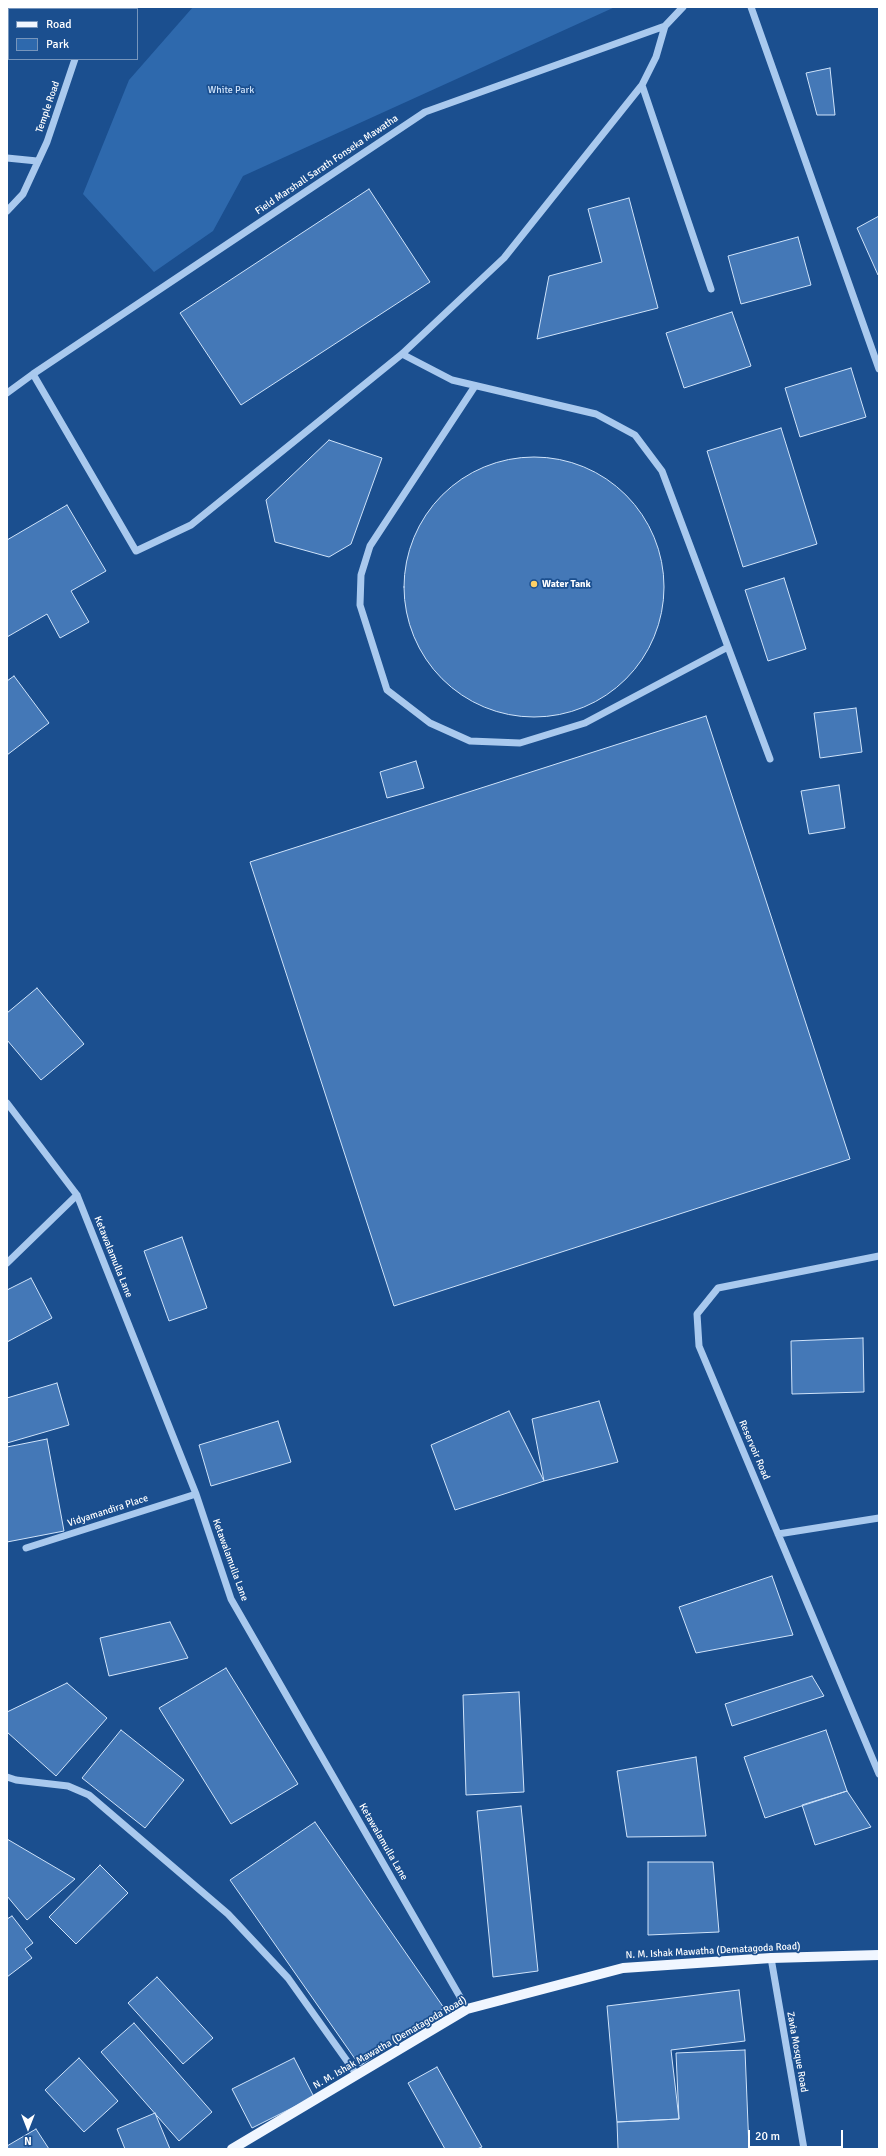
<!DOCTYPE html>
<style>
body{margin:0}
#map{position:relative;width:886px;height:2156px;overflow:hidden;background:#1b4f8f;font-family:Signika,sans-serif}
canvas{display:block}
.frame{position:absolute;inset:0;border:8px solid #fff;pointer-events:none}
.legend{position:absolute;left:8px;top:8px;width:130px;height:52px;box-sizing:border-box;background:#1b4f8f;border:1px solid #7695bc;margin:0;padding:5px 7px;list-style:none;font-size:12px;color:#fff}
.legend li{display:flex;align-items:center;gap:8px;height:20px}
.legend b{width:20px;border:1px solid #7695bc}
.north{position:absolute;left:8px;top:2108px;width:40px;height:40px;-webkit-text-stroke:3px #1b4f8f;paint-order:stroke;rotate:180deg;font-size:11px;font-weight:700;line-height:16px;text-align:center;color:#fff}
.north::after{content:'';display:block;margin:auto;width:14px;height:18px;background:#fff;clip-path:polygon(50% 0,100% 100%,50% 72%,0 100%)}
.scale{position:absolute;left:748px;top:2130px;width:95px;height:18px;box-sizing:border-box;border:2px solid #fff;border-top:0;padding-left:5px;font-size:12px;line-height:14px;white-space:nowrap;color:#fff;-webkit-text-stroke:3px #1b4f8f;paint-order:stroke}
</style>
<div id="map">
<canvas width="886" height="2156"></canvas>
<div class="frame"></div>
<ul class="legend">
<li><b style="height:5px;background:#f0f6ff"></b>Road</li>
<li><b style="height:11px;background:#2e69ad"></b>Park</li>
</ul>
<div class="north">N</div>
<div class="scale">20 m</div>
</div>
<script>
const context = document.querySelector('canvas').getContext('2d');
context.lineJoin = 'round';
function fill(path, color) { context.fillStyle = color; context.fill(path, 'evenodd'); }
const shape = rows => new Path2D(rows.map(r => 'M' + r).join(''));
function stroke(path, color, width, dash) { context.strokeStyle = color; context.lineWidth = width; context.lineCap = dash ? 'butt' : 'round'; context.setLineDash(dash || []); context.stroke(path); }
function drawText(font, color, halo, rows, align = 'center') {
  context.font = font + ' Signika,sans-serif'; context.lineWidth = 3.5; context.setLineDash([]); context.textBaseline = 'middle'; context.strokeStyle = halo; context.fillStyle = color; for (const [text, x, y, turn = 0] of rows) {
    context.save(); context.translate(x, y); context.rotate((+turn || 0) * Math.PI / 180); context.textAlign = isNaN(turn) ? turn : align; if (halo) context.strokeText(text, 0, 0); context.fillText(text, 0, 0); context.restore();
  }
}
const green = shape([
 [193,7,615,7,243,176,213,231,154,272,83,194,129,80]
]);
const building = shape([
 [830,68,835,115,817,115,806,73,830,68],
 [369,189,430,282,241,405,180,313,369,189],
 [629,198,658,308,537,339,549,276,602,262,588,209,629,198],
 [879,216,879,275,878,275,857,228,879,216],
 [798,237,811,285,741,304,728,256,798,237],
 [732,312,751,366,684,388,666,333,732,312],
 [851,368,866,417,800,437,785,388,851,368],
 [781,428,817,544,743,567,707,451,781,428],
 [329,440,382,458,351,544,329,557,275,542,266,500,329,440],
 '404 587a130 130 0 1 1 260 0a130 130 0 1 1-260 0Z',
 [67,505,106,571,71,591,89,622,60,638,47,614,7,637,7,540,67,505],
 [784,578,806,649,768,661,745,590,784,578],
 [14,676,49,723,7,755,7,681,14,676],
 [856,708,862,752,820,758,814,713,856,708],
 [706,716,850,1159,394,1306,250,862,706,716],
 [416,761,424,788,387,798,380,772,416,761],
 [839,785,845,828,809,834,801,791,839,785],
 [37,988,84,1044,41,1080,7,1040,7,1013,37,988],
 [182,1237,207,1308,169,1321,144,1251,182,1237],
 [31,1278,52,1318,7,1342,7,1290,31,1278],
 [863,1338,864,1392,792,1394,791,1341,863,1338],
 [57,1383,69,1425,7,1443,7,1398,57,1383],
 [599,1401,618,1462,544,1481,532,1419,599,1401],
 [509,1411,544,1481,455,1510,431,1445,509,1411],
 [278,1421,291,1462,211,1486,199,1445,278,1421],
 [47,1439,64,1531,7,1542,7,1447,47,1439],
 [772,1576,793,1635,696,1653,679,1607,772,1576],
 [170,1622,188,1658,109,1676,100,1638,170,1622],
 [226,1668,298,1784,231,1824,159,1708,226,1668],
 [812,1676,824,1696,732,1726,725,1704,812,1676],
 [67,1683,107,1718,56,1776,7,1732,7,1712,67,1683],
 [519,1692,524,1792,466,1795,463,1695,519,1692],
 [121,1730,184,1780,145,1828,82,1778,121,1730],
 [826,1730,847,1791,765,1818,744,1757,826,1730],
 [696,1757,706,1836,627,1837,617,1771,696,1757],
 [847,1791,871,1827,815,1845,802,1805,847,1791],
 [521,1806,538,1971,493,1977,477,1811,521,1806],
 [315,1822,444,2008,360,2066,230,1880,315,1822],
 [7,1839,75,1879,27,1920,7,1896,7,1839],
 [648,1862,713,1862,719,1932,648,1935,648,1862],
 [100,1865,128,1893,76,1944,49,1917,100,1865],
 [12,1916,33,1943,25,1949,32,1958,7,1977,7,1919,12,1916],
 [157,1977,213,2038,183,2064,128,2003,157,1977],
 [739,1990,745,2041,671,2050,679,2119,617,2122,607,2006,739,1990],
 [134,2023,212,2112,179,2141,101,2052,134,2023],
 [745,2050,749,2149,618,2149,617,2122,679,2119,676,2053,745,2050],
 [79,2058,118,2101,84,2132,45,2090,79,2058],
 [294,2058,314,2097,252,2128,232,2089,294,2058],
 [437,2067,482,2147,477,2149,445,2149,408,2083,437,2067],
 [155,2113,170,2149,125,2149,117,2129,155,2113],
 [36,2129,49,2149,7,2149,7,2146,36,2129]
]);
const minor = shape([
 [751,7,879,369],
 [92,9,93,7],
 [642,85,711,289],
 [7,158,37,161],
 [7,211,23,194,47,142,75,59],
 [402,354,452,380,596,414,635,435,662,471,770,759],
 [33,374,136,551,191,525,402,354,504,258,642,85,656,57,665,26],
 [475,386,370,546,361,575,360,605,387,690,430,723,470,741,520,743,585,723,728,647],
 [7,393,33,374,425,112,665,26,683,7],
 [7,1103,77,1195,196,1494,231,1599,467,2009],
 [879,1256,718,1288,697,1314,699,1346,879,1774],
 [7,1263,77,1195],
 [778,1534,879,1518],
 [26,1548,196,1494],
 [7,1777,16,1780,68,1786,89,1795,228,1914,288,1978,357,2075],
 [771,1958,804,2149]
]);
const major = shape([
 [232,2149,467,2009,623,1968,771,1958,879,1955]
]);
const markers = [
 [534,584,4,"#ffd166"]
];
const parkNames = [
 ["White Park",231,90]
];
const streetNames = [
 ["Temple Road",48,107,-71],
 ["Field Marshall Sarath Fonseka Mawatha",327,165,-34],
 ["Ketawalamulla Lane",113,1257,68],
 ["Reservoir Road",754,1450,67],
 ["Vidyamandira Place",108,1511,-18],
 ["Ketawalamulla Lane",230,1560,70],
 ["Ketawalamulla Lane",383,1842,60],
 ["N. M. Ishak Mawatha (Dematagoda Road)",713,1951,-3],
 ["N. M. Ishak Mawatha (Dematagoda Road)",390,2043,-30],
 ["Zavia Mosque Road",797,2052,80]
];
const poiNames = [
 ["Water Tank",542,584]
];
fill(green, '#2e69ad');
fill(building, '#4478b7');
stroke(building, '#cfe3fa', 1);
stroke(minor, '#a9c9ee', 7);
stroke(major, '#f0f6ff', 10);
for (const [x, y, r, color] of markers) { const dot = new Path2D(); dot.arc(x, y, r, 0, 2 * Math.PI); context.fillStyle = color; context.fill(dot); stroke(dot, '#1b4f8f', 1.5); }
drawText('10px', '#cfe3fa', '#1b4f8f', parkNames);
drawText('10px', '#fff', '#1b4f8f', streetNames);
drawText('bold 10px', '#fff', '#1b4f8f', poiNames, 'left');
</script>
